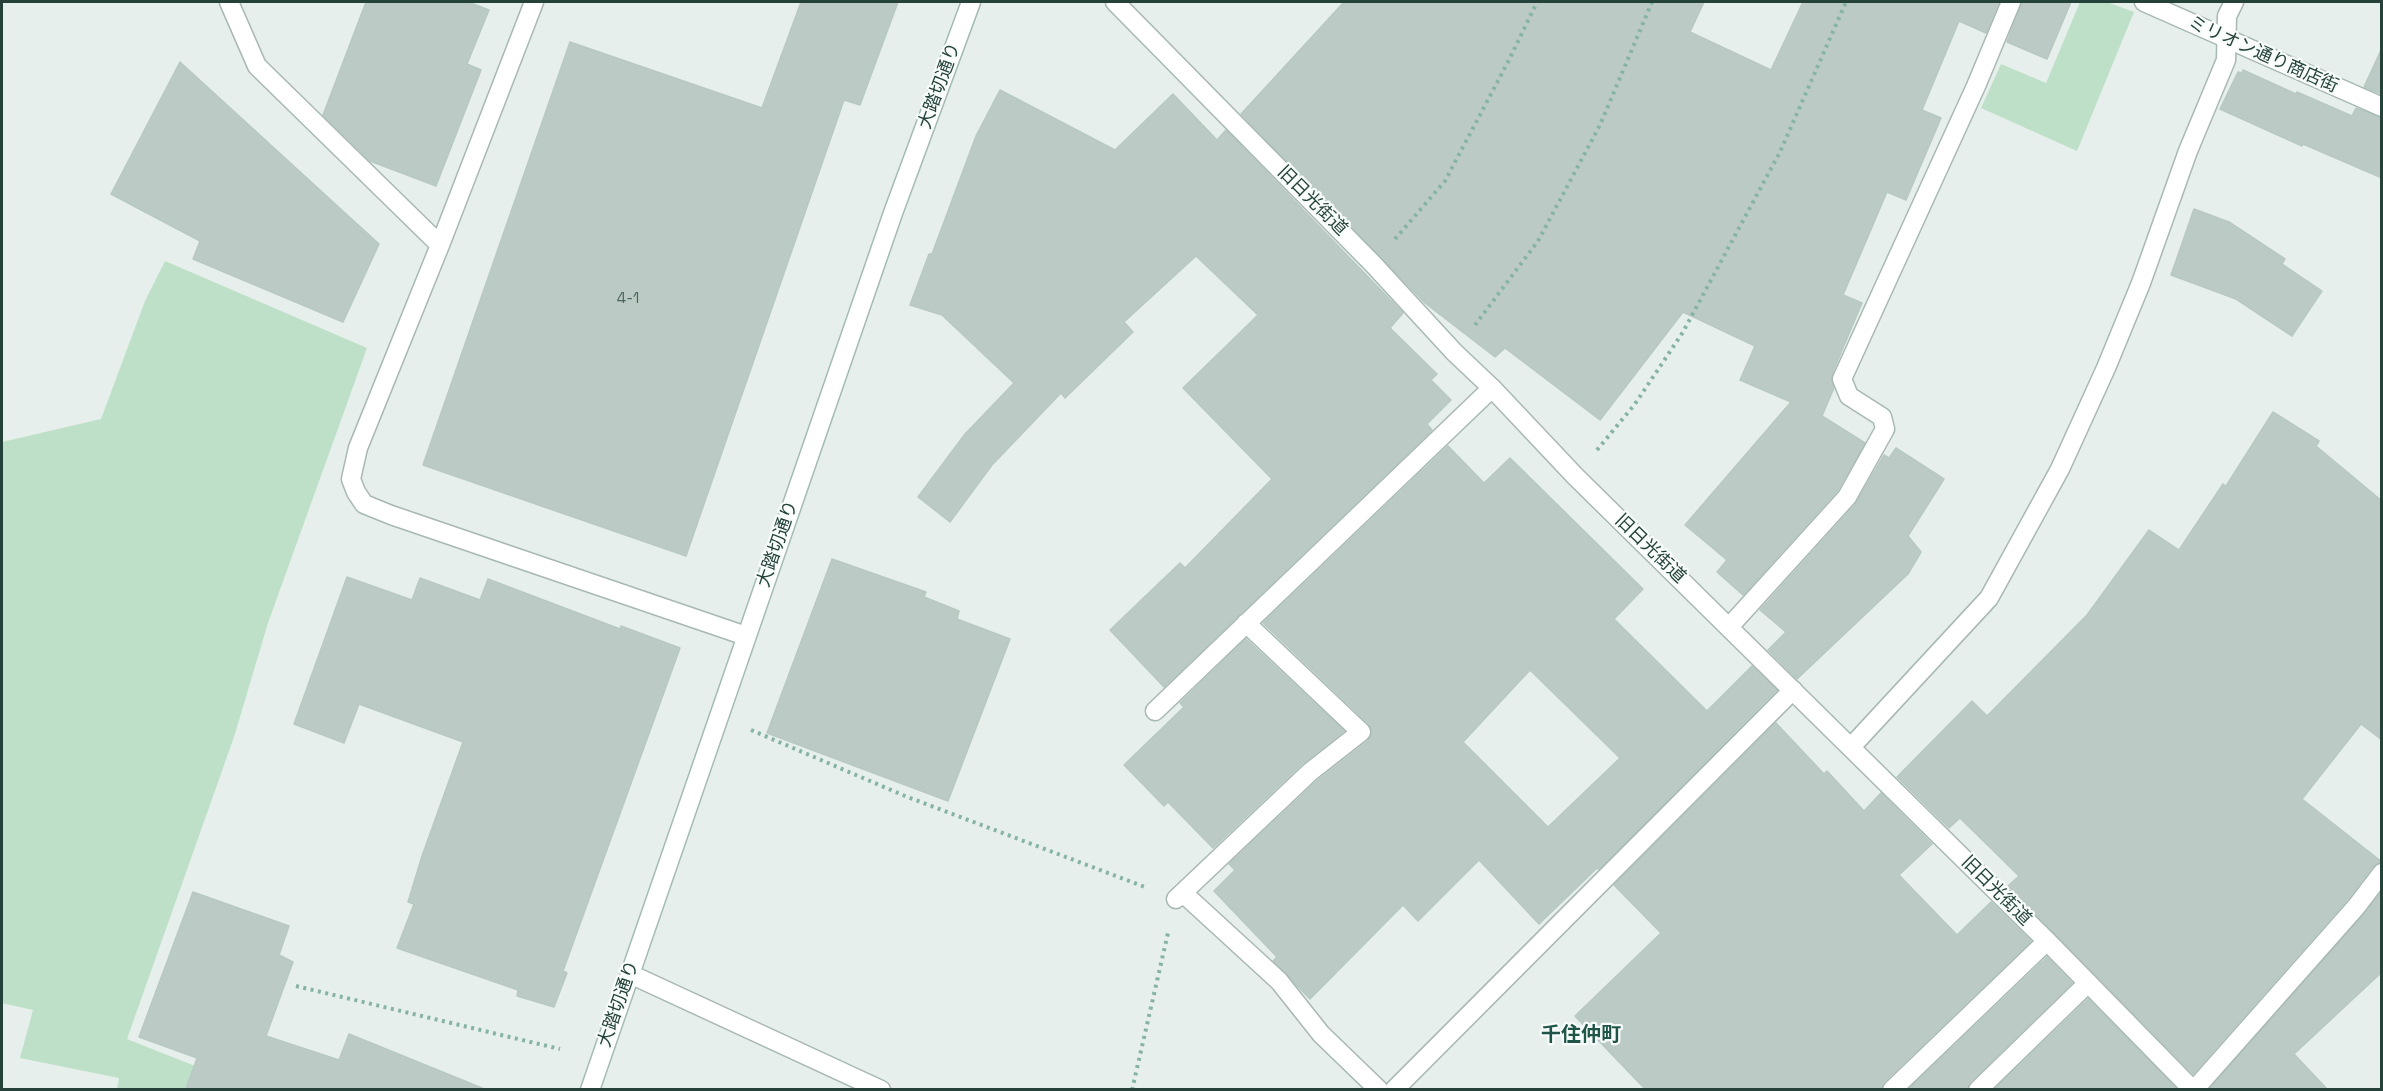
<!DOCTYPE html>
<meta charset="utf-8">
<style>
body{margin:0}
#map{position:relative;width:2383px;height:1091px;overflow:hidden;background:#e6efeb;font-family:"Space Grotesk",sans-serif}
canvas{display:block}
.frame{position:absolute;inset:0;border:3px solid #24423a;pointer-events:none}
</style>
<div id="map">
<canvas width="2383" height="1091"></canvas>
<div class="frame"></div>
</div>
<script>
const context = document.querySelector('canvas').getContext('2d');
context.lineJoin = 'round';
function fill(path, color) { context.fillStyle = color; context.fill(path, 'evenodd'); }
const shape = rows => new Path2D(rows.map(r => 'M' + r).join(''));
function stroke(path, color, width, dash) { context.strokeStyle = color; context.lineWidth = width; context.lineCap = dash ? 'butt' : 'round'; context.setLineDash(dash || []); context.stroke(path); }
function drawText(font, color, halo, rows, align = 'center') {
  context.font = font + ' "Space Grotesk","Noto Sans JP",sans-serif'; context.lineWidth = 4.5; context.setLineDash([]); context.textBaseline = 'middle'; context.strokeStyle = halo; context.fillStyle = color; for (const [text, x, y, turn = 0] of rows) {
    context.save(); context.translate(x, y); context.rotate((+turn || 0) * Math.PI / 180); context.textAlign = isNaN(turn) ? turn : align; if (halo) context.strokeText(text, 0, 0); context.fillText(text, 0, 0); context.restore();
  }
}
const green = shape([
 [2080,2,2107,2,2134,12,2077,151,1981,108,2001,64,2046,83],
 [165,261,367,348,268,623,234,737,127,1039,195,1066,186,1089,117,1089,119,1078,20,1058,33,1010,2,1003,2,442,101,419,145,301]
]);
const building = shape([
 [366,2,468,2,489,10,467,64,481,70,436,186,370,161,323,115,366,2],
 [801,2,898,2,860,105,844,100,686,556,423,465,570,42,762,108,801,2],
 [1344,2,1704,2,1690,32,1771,70,1803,2,1999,2,1986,33,1959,21,1922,110,1941,118,1906,200,1887,192,1843,295,1862,303,1832,374,1834,388,1822,416,1865,443,1838,490,1743,595,1717,572,1727,560,1685,525,1791,402,1740,380,1755,346,1683,312,1600,420,1505,348,1495,357,1425,303,1241,114,1344,2],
 [2022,2,2071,2,2047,59,2007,42,2022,2],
 [2382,48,2382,94,2364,87,2382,48],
 [180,62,379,244,343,322,193,259,200,241,111,194,180,62],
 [2243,70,2296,94,2297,92,2352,116,2356,108,2382,118,2382,178,2303,144,2302,146,2220,109,2238,72,2242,73,2243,70],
 [1000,90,1115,150,1173,94,1217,140,1226,130,1403,313,1390,328,1437,374,1431,380,1451,400,1427,424,1432,430,1164,687,1110,630,1180,563,1185,568,1272,479,1183,388,1258,315,1196,256,1124,322,1133,332,1065,398,1061,393,992,465,950,522,918,497,965,434,1014,383,942,315,910,305,929,254,932,254,976,136,1000,90],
 [2194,209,2229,222,2285,259,2282,264,2322,291,2292,336,2236,299,2171,275,2194,209],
 [2273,412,2319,441,2316,446,2382,501,2382,740,2361,724,2302,799,2382,862,2373,866,2347,900,2193,1074,2008,886,2019,876,1960,818,1949,828,1897,777,1972,701,1987,716,2087,615,2149,530,2179,550,2223,484,2226,486,2273,412],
 [1448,446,1484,483,1510,458,1643,589,1614,619,1707,711,1752,666,1777,690,1599,869,1597,868,1539,924,1479,860,1418,921,1403,905,1310,999,1273,961,1277,957,1214,891,1235,870,1229,864,1317,781,1368,741,1372,730,1369,724,1263,623,1448,446],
 [1530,670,1620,758,1548,827,1463,742,1530,670],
 [1896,448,1944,479,1908,536,1921,552,1908,574,1797,679,1768,650,1786,632,1760,610,1855,505,1884,455,1889,458,1896,448],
 [832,559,926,592,924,597,959,611,957,619,1010,639,948,801,767,733,832,559],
 [347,577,412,600,420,578,480,600,488,579,620,629,621,626,680,648,563,971,567,973,554,1007,517,996,518,990,397,948,414,904,408,902,422,856,463,742,359,704,344,743,294,724,347,577],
 [1246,639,1344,731,1302,764,1213,848,1168,802,1164,806,1124,765,1184,707,1180,703,1246,639],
 [1776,723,1824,774,1827,771,1864,811,1881,793,1932,844,1899,875,1957,935,1991,902,2031,941,1884,1082,1881,1089,1645,1089,1575,1016,1661,933,1614,885,1776,723],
 [193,892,289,926,279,955,293,962,266,1036,339,1060,349,1034,482,1088,482,1089,186,1089,197,1058,139,1037,193,892],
 [2382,892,2382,972,2294,1054,2327,1089,2209,1089,2364,914,2382,892],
 [2047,957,2072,983,1970,1082,1967,1089,1909,1089,2047,957],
 [2088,999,2177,1089,1995,1089,2088,999]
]);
const path = shape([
 [1395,239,1445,181,1509,60,1537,2],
 [1475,325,1538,241,1600,125,1652,2],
 [1597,450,1635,404,1683,332,1780,152,1846,2],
 [751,730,905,796,1145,887],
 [296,986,560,1049],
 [1132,1090,1168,933]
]);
const lane = shape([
 [1729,627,1847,497,1885,429,1882,417,1849,396,1842,379,1976,86,2011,2],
 [1155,711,1492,388],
 [1851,747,1989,598,2060,469,2106,368,2141,283,2188,151,2226,60,2227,16,2234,2],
 [1183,893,1279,981,1321,1034,1379,1090],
 [1176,899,1310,772,1361,732,1246,623],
 [630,974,881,1090],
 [1394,1090,1793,690],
 [1892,1090,2047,941],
 [1978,1090,2088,983],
 [2194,1090,2356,907,2382,873]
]);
const street = shape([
 [229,2,257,66,440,245],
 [534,2,440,245,358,448,351,479,356,492,364,504,391,515,746,636],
 [1115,2,1373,264,1454,352,1492,388,1575,476,2047,941,2193,1090],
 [2144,2,2382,107]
]);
const secondary = shape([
 [590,1090,893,213,971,2]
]);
const numberNames = [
 ["4-1",628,299]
];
const streetNames = [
 ["ミリオン通り商店街",2263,55,24],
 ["大踏切通り",940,86,-70],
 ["旧日光街道",1312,201,45],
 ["大踏切通り",778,544,-71],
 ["旧日光街道",1650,549,44],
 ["旧日光街道",1996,891,45],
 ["大踏切通り",619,1004,-71]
];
const neighbourhoodNames = [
 ["千住仲町",1581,1036]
];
fill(green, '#bfe0c8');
fill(building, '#bbcac4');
stroke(building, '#b8c9c2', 1.5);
stroke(lane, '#a8b8b2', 21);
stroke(street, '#a8b8b2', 21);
stroke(secondary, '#a4bbb3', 21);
stroke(path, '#86b3a5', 4, [3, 4.5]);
stroke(lane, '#fff', 18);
stroke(street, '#fff', 18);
stroke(secondary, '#fff', 18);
drawText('15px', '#4a645c', null, numberNames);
drawText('18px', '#24423a', '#f7fbf9', streetNames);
drawText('bold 20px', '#1f5548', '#f7fbf9', neighbourhoodNames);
</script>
